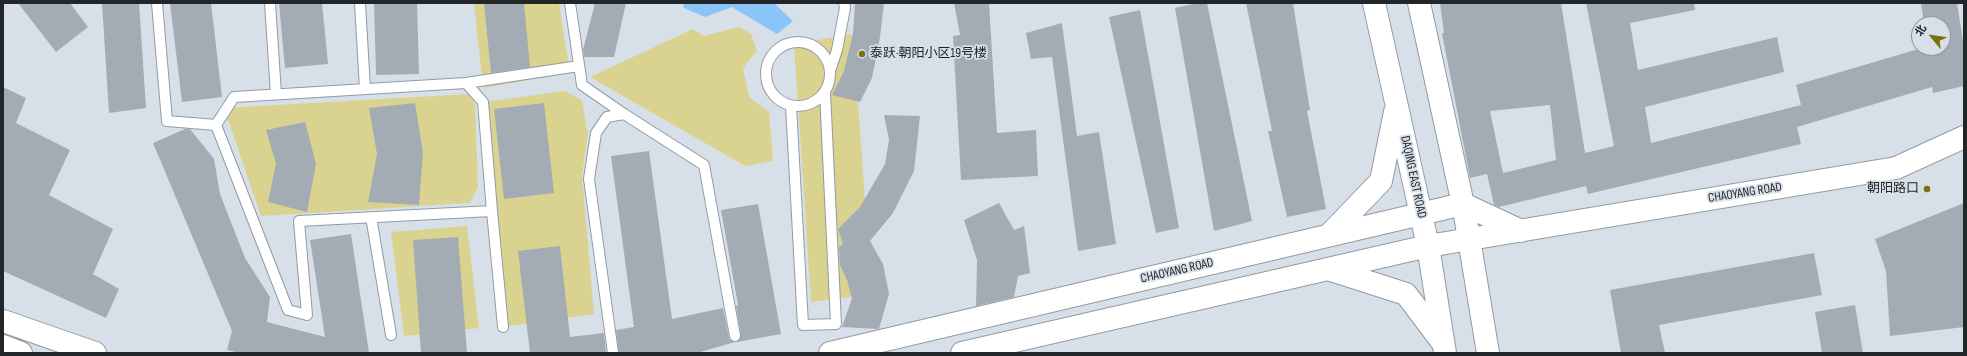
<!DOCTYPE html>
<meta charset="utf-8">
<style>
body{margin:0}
#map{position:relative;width:1967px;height:356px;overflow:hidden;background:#d7e0e9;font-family:"Sofia Sans Condensed","Noto Sans SC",sans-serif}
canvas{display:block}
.frame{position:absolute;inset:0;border:4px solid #232629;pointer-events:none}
.north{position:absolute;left:1911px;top:16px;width:40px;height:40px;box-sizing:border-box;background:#d7e0e9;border:1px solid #8f969c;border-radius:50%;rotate:299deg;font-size:11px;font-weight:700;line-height:16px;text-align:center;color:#232629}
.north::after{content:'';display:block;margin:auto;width:14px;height:18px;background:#7a700f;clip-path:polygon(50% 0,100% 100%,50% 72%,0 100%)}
</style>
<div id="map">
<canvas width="1967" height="356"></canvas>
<div class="frame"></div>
<div class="north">北</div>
</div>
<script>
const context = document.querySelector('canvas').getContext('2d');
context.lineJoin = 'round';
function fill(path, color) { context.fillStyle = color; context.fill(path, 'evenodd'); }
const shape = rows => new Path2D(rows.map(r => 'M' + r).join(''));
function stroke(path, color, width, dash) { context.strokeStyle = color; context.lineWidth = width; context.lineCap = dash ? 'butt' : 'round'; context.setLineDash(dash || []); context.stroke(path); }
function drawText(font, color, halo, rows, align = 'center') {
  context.font = font + ' "Sofia Sans Condensed","Noto Sans SC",sans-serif'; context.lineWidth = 3.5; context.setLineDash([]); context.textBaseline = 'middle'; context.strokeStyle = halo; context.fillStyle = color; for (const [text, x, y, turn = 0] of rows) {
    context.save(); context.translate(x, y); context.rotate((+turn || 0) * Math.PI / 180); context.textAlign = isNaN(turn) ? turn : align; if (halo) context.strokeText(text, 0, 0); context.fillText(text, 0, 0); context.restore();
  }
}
const green = shape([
 [474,3,559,3,570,73,483,88],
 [739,27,751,34,757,51,743,68,749,97,769,112,773,161,745,166,590,77,693,29,704,36],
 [853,34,872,294,811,302,794,44],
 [565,91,582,100,588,135,582,175,594,314,503,327,483,102],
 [469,94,475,104,478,187,470,203,261,216,224,108],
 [467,226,479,328,404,336,391,232]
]);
const water = shape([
 [682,3,774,3,793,21,777,34,732,7,705,17,684,8]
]);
const building = shape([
 [18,3,70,3,88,27,56,52],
 [102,3,139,3,146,108,109,113],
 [170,3,211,3,222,97,182,102],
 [279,3,322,3,328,64,285,68],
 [374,3,417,3,419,74,376,75],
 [484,3,524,3,530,67,491,73],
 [595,3,626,3,614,57,584,57,583,50],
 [855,3,884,3,880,37,872,78,860,102,832,95,844,71,853,34],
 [954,3,989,3,997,133,1036,130,1038,176,961,180,953,36,960,35],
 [1197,3,1207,3,1252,221,1214,231,1175,8],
 [1246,3,1293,3,1310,110,1307,111,1326,209,1287,217,1268,131,1272,131],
 [1440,3,1561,3,1585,153,1614,146,1586,3,1694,3,1695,10,1630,23,1638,70,1777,37,1784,72,1645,107,1651,143,1801,105,1796,85,1922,48,1943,48,1943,24,1924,24,1921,3,1957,3,1964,47,1964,86,1933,93,1932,87,1797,127,1801,144,1588,194,1586,186,1499,207,1494,205,1487,174,1470,178,1442,33,1444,33],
 [1550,105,1556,160,1503,173,1490,111],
 [1140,10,1179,228,1156,233,1109,17],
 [1062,23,1077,136,1099,132,1116,244,1078,251,1052,57,1031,59,1026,33],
 [3,87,26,98,16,123,70,150,49,195,113,229,93,274,119,289,106,318,3,271],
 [415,103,423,153,419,205,368,202,377,154,369,108],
 [544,103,554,193,504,199,494,109],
 [884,115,920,116,914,171,893,213,870,241,883,264,889,294,879,329,842,327,852,298,847,280,840,265,839,247,843,244,838,229,860,207,885,164,889,140],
 [305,122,316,164,307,212,268,202,276,164,266,130],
 [185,129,190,129,214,159,220,194,245,258,270,297,267,322,325,337,310,240,351,234,369,353,240,353,227,350,232,331,153,143],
 [649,151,672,319,723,308,729,338,730,340,735,342,697,353,619,353,616,330,634,327,611,156],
 [999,203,1014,230,1024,226,1030,273,1018,276,1014,297,976,306,977,260,964,220],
 [1964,203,1964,327,1890,336,1886,271,1875,239],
 [758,204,781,334,737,342,741,335,736,306,738,305,721,210],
 [458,237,467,353,421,353,413,240],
 [560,246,570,337,604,333,606,353,530,353,518,251],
 [1814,253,1822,295,1659,325,1665,353,1621,353,1610,290],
 [1855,305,1863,353,1822,353,1815,312]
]);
const service = shape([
 [157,3,167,121,216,125],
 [270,3,276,94],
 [360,3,365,89],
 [570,3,582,85,624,114],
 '766 74a32 32 0 1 1 64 0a32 32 0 1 1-64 0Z',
 [830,71,837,50,845,8,844,3],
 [466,83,483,102,492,211,299,221,307,315,288,310,216,125,234,97,466,83,579,66],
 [791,106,803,325,836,324,825,92],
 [492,211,503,327],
 [371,217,391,335],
 [613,353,589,179,596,133,607,117,624,114,704,165,735,336]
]);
const secondary = shape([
 [1374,3,1428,246,1445,353],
 [1419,3,1464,209,1488,353],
 [1330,234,1381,181,1395,112],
 [1328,269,1406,294,1442,342],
 [3,321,95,353],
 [3,346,21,353],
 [830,353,1463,204,1521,231],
 [962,353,1428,246,1896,168,1964,137]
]);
const markers = [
 [862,54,4,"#7a700f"],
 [1927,189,4,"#7a700f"]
];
const poiNames = [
 ["泰跃·朝阳小区19号楼",870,54],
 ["朝阳路口",1919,189,"right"]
];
const streetNames = [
 ["DAQING EAST ROAD",1413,177,78],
 ["CHAOYANG ROAD",1745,193,-9],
 ["CHAOYANG ROAD",1177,271,-13]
];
fill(green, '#dad38f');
fill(water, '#8bc4f9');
fill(building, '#a3acb4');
stroke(service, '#929aa2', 12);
stroke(secondary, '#929aa2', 24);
stroke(service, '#fff', 10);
stroke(secondary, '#fff', 22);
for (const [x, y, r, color] of markers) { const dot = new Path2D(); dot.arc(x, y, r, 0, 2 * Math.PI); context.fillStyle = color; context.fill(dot); stroke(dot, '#d7e0e9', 1.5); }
drawText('13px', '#232629', '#d7e0e9', poiNames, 'left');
drawText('13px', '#232629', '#d7e0e9', streetNames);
</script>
